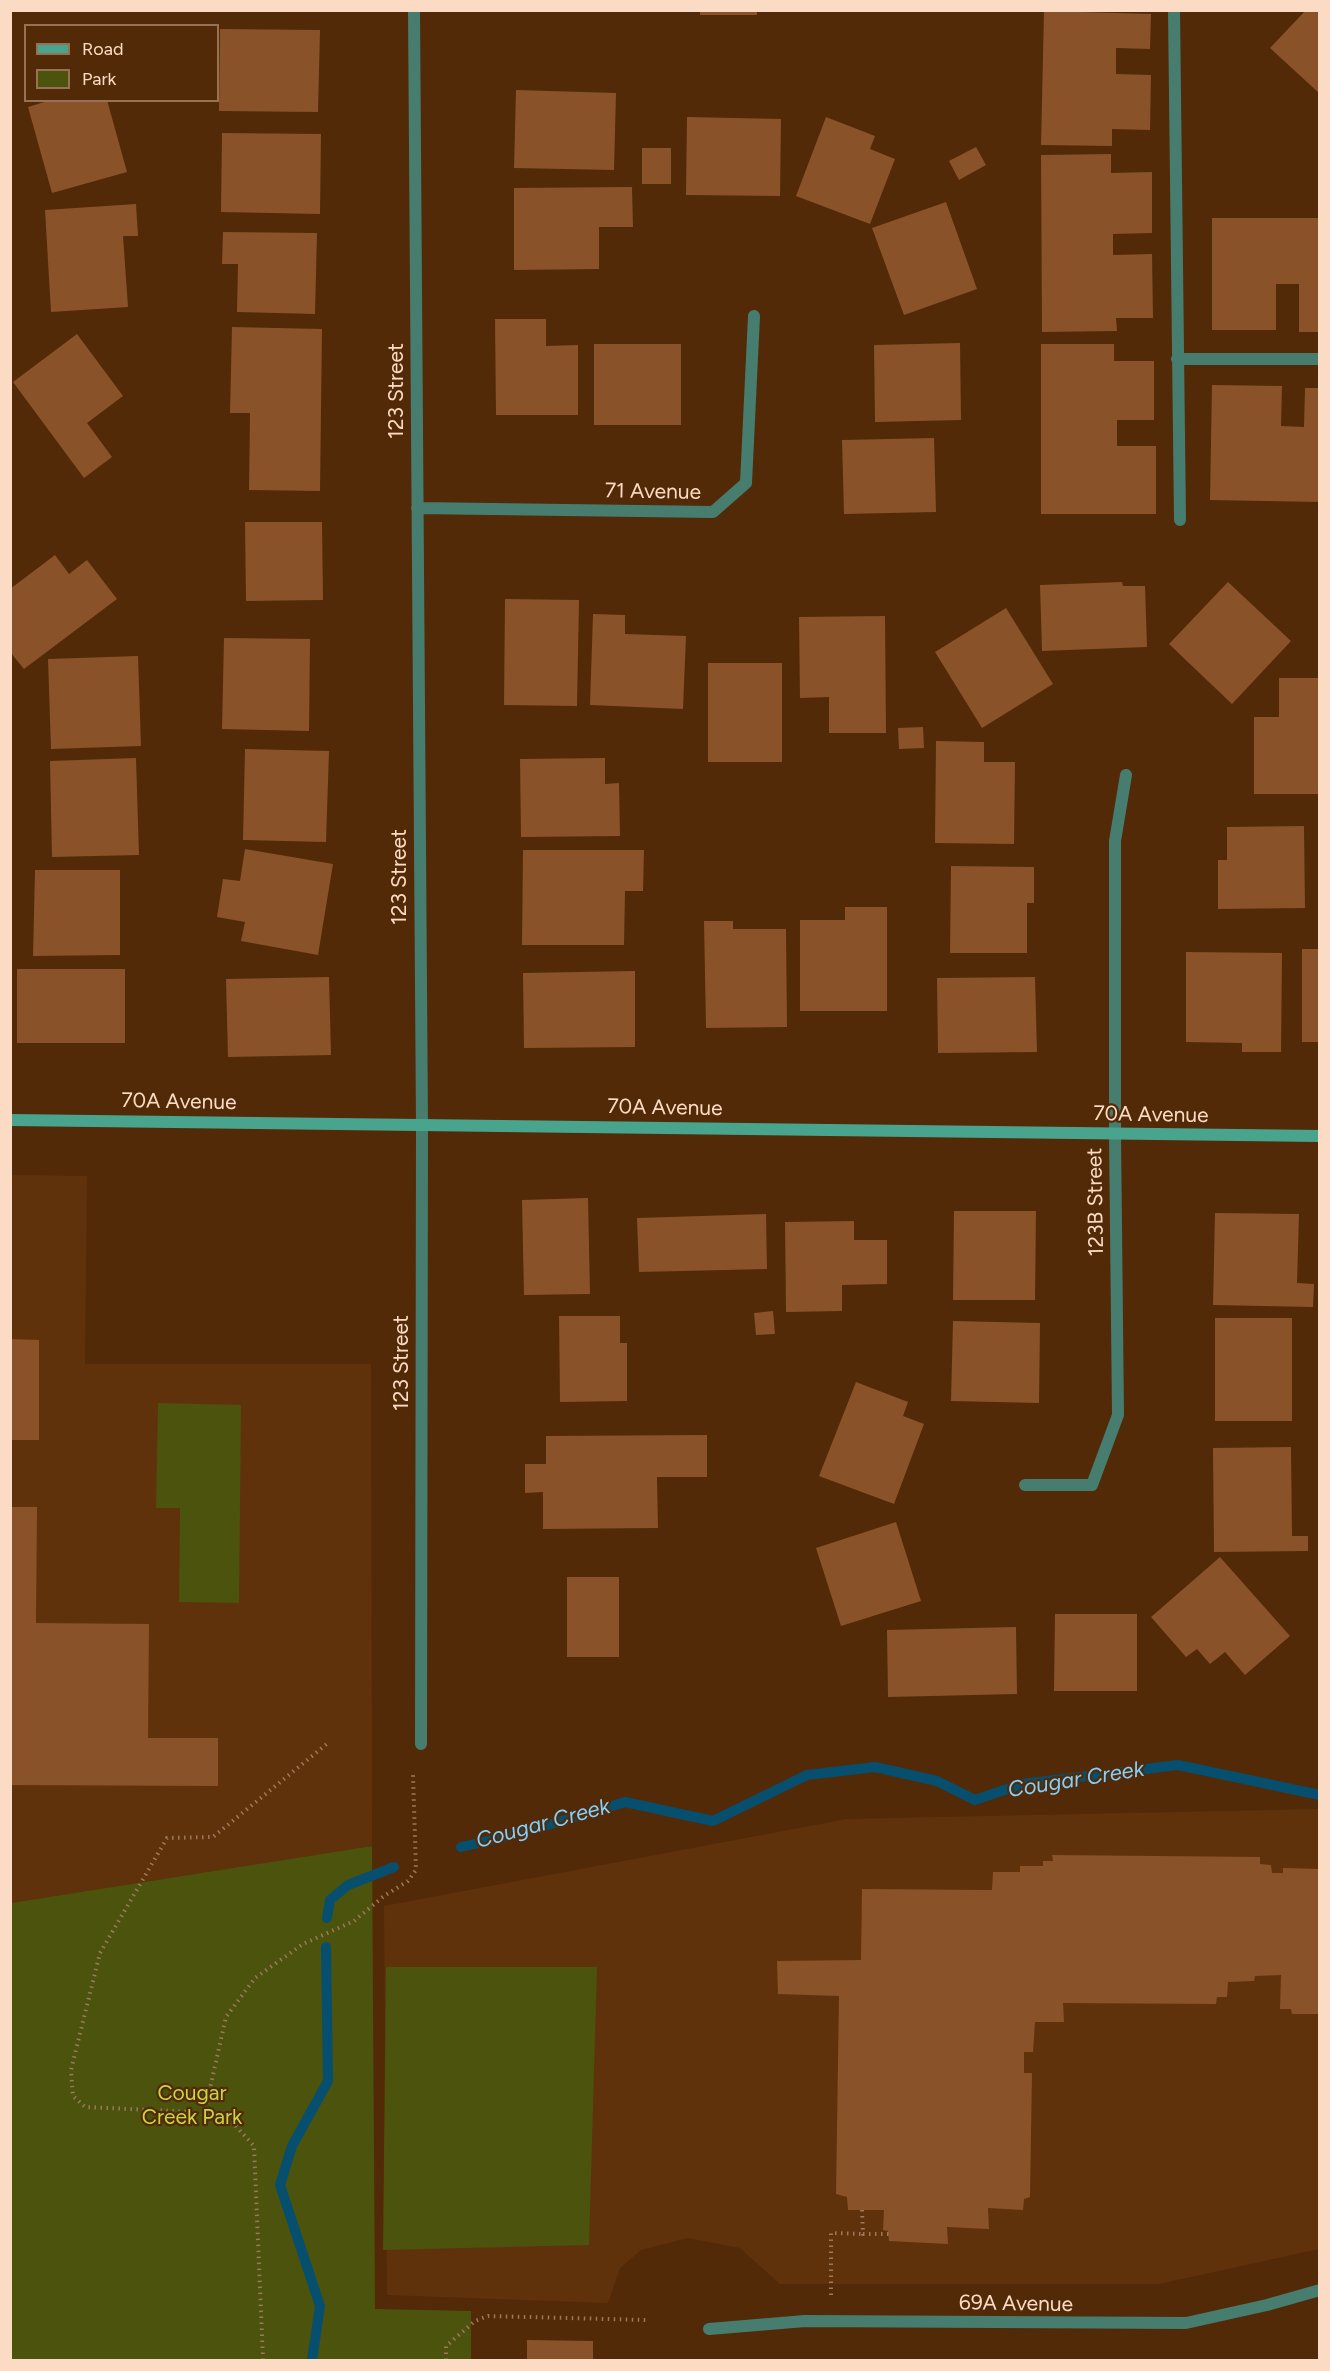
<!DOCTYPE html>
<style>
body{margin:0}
#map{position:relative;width:1330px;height:2371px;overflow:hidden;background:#522a07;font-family:Figtree,sans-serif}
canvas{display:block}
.frame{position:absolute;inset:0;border:12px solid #fcdbc5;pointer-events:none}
.legend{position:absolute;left:24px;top:24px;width:195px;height:78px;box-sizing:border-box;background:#522a07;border:2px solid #967153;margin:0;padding:8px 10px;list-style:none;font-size:18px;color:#fcdbc5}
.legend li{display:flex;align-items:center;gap:12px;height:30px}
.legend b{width:30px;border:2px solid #967153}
</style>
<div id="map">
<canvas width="1330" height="2371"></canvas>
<div class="frame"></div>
<ul class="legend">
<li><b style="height:8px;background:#49a48e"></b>Road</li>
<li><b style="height:16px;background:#4c530d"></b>Park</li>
</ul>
</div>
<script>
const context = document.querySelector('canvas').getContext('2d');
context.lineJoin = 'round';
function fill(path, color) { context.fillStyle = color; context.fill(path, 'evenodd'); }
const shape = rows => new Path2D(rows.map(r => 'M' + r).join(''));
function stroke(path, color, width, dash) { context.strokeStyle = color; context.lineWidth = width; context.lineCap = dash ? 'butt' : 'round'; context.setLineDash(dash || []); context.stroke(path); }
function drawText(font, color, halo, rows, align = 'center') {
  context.font = font + ' Figtree,sans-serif'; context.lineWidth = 4.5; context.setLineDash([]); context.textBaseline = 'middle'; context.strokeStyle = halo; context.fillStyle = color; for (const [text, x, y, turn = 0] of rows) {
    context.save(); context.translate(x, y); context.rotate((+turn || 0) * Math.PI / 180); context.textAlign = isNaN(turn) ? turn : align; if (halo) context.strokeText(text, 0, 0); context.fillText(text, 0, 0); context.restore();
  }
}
const built = shape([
 [11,1175,87,1176,85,1364,371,1364,372,1846,11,1903],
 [1319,1809,1319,2249,1159,2284,780,2284,740,2248,688,2238,641,2250,620,2268,608,2303,387,2295,384,1906,847,1819]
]);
const green = shape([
 [158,1403,241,1405,239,1603,179,1602,180,1508,156,1508],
 [372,1846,375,2309,471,2311,471,2360,11,2360,11,1903],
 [386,1967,597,1967,589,2245,383,2250]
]);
const stream = shape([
 [461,1847,518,1834,625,1802,713,1821,807,1775,875,1767,937,1781,975,1800,1022,1784,1178,1765,1320,1795],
 [327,1918,330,1900,348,1885,394,1867],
 [312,2360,320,2306,280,2185,292,2146,328,2081,326,1947]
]);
const building = shape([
 [700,10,757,10,757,15,700,15],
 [1306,10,1320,10,1320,94,1270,48],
 [1044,11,1151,14,1150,49,1116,48,1116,74,1151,75,1150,130,1112,129,1112,146,1041,145],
 [220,29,320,30,318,112,219,111],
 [516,90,616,93,614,170,514,168],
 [51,100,107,100,127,172,52,193,28,107],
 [687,117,781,119,780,196,686,195],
 [826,117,875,136,870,149,895,159,870,224,796,196],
 [222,133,321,134,320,214,221,212],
 [976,147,986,165,959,180,949,161],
 [642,148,671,148,671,184,642,184],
 [1111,154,1111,173,1152,172,1152,233,1113,234,1113,255,1152,254,1153,318,1116,318,1117,331,1042,332,1041,155],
 [632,187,633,227,599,227,599,269,514,270,514,188],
 [946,202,977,289,904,315,872,228],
 [136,204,138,236,123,236,128,307,51,312,45,210],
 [1212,218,1320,218,1320,332,1299,332,1299,284,1276,284,1276,330,1212,330],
 [223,232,317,233,315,314,237,312,238,264,222,264],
 [495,319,546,319,546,346,578,345,578,415,496,415],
 [232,327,322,329,320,491,249,490,250,413,230,413],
 [77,334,123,396,87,423,112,457,84,478,13,382],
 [960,343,961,420,875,422,874,345],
 [594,344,681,344,681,425,594,425],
 [1041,344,1114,344,1114,361,1154,361,1154,420,1117,420,1117,446,1156,446,1156,514,1041,514],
 [1212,385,1282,386,1281,426,1304,427,1305,388,1320,388,1320,502,1210,500],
 [934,438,936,512,844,514,842,440],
 [245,522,322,522,323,600,246,601],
 [55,555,69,574,87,560,117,599,24,669,10,652,10,589],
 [1122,582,1123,586,1145,586,1147,647,1042,651,1040,585],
 [1228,582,1291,641,1232,704,1169,644],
 [505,599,579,600,577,706,504,705],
 [1006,608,1053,684,982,728,935,652],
 [593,614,625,615,625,634,686,636,683,709,590,705],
 [885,616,886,733,829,733,829,697,800,698,799,617],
 [224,638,310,639,309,731,222,729],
 [138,656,141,746,51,749,48,659],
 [708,663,782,663,782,762,708,762],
 [1279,678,1320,678,1320,794,1254,794,1254,717,1279,717],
 [923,727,924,748,899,749,898,728],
 [936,741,984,742,984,762,1015,762,1014,844,935,843],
 [245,749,329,751,326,842,243,840],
 [136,758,139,855,52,857,50,761],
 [605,758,605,784,619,783,620,836,521,837,520,759],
 [1304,826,1305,908,1218,909,1218,860,1227,860,1227,827],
 [245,849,333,864,318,955,241,941,245,922,217,917,223,879,240,881],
 [523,850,644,850,643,891,625,891,624,945,522,945],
 [951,866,1034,867,1034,903,1027,903,1027,953,950,953],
 [35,870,120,870,120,955,33,956],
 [845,907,887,907,887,1011,800,1011,800,920,845,920],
 [704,921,733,921,733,929,786,929,787,1027,706,1028],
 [1302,949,1320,949,1320,1042,1302,1042],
 [1186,952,1282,953,1281,1052,1242,1052,1242,1043,1186,1042],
 [17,969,125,969,125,1043,17,1043],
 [635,971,635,1047,524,1048,523,973],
 [329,977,331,1055,228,1057,226,979],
 [1035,977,1037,1052,938,1053,937,978],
 [588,1198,590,1294,524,1295,522,1200],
 [954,1211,1036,1211,1035,1300,953,1300],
 [1215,1213,1299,1214,1297,1283,1314,1284,1313,1307,1213,1305],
 [766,1214,767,1269,639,1272,637,1218],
 [854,1221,854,1240,887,1240,887,1284,842,1285,842,1311,786,1312,785,1222],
 [773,1311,775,1334,756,1335,754,1313],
 [559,1316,620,1316,620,1343,627,1343,627,1401,560,1402],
 [1215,1318,1292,1318,1292,1421,1215,1421],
 [953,1321,1040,1323,1039,1403,951,1401],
 [10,1339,39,1340,39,1440,10,1440],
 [856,1382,908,1402,903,1416,924,1424,894,1504,819,1476],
 [707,1435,707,1477,657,1477,658,1528,543,1529,543,1492,525,1493,525,1464,546,1464,546,1436],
 [1291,1447,1292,1536,1308,1536,1308,1551,1214,1552,1213,1448],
 [10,1507,37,1507,36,1623,149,1624,148,1738,218,1738,218,1786,10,1785],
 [896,1522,921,1601,841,1626,816,1548],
 [1220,1557,1290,1636,1245,1675,1225,1652,1210,1664,1197,1649,1186,1657,1151,1617],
 [567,1577,619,1577,619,1657,567,1657],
 [1055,1614,1137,1614,1137,1691,1054,1691],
 [1016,1627,1017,1694,888,1697,887,1630],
 [1052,1855,1260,1857,1260,1864,1271,1865,1272,1873,1283,1873,1283,1868,1320,1869,1320,2014,1292,2014,1291,2009,1280,2009,1281,1975,1255,1976,1254,1981,1228,1982,1227,1997,1217,1997,1216,2004,1063,2003,1064,2022,1035,2022,1033,2052,1024,2052,1024,2073,1032,2073,1030,2197,1024,2199,1023,2210,988,2208,989,2229,947,2227,948,2244,889,2241,888,2231,883,2230,884,2210,848,2210,847,2197,836,2194,839,1996,778,1994,777,1961,861,1960,862,1889,992,1890,993,1872,1020,1872,1020,1866,1043,1866,1043,1861,1053,1861],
 [527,2340,593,2341,593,2360,527,2360]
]);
const path = shape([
 [204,2115,226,2017,255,1978,303,1944,354,1921,384,1896,408,1881,416,1870,413,1775],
 [862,2210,863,2234,889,2234],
 [831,2295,831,2233,863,2234],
 [263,2360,254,2146,233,2123,194,2112,85,2107,73,2096,71,2070,100,1953,167,1838,213,1837,328,1743],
 [446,2360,446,2346,475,2321,488,2316,646,2320]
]);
const lane = shape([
 [1174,10,1180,520],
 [1177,359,1320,359]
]);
const street = shape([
 [414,10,422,1125,421,1744],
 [417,508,713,512,746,483,754,316],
 [1025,1485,1092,1485,1118,1415,1115,1134,1115,841,1126,775],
 [709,2329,805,2321,1186,2323,1267,2305,1320,2290]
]);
const secondary = shape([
 [10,1120,1320,1136]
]);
const streetNames = [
 ["123 Street",397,391,-90],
 ["71 Avenue",653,492,1],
 ["123 Street",400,877,-90],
 ["70A Avenue",179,1102,1],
 ["70A Avenue",665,1108,1],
 ["70A Avenue",1151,1115,1],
 ["123B Street",1096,1202,-91],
 ["123 Street",402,1363,-90],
 ["69A Avenue",1016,2304,1]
];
const parkNames = [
 ["Cougar",192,2094],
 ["Creek Park",192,2118]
];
const waterNames = [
 ["Cougar Creek",1076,1780,-9],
 ["Cougar Creek",543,1824,-15]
];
fill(built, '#60320b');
fill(green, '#4c530d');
stroke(stream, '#074f6e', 10);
fill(building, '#8a5228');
stroke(path, '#9d785b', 4, [1.5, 4.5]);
stroke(lane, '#477d6f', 12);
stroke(street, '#477d6f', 12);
stroke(secondary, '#49a48e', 12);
drawText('21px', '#fcdbc5', '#522a07', streetNames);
drawText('21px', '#c7d641', '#522a07', parkNames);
drawText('italic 22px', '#82d0fd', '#522a07', waterNames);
</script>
